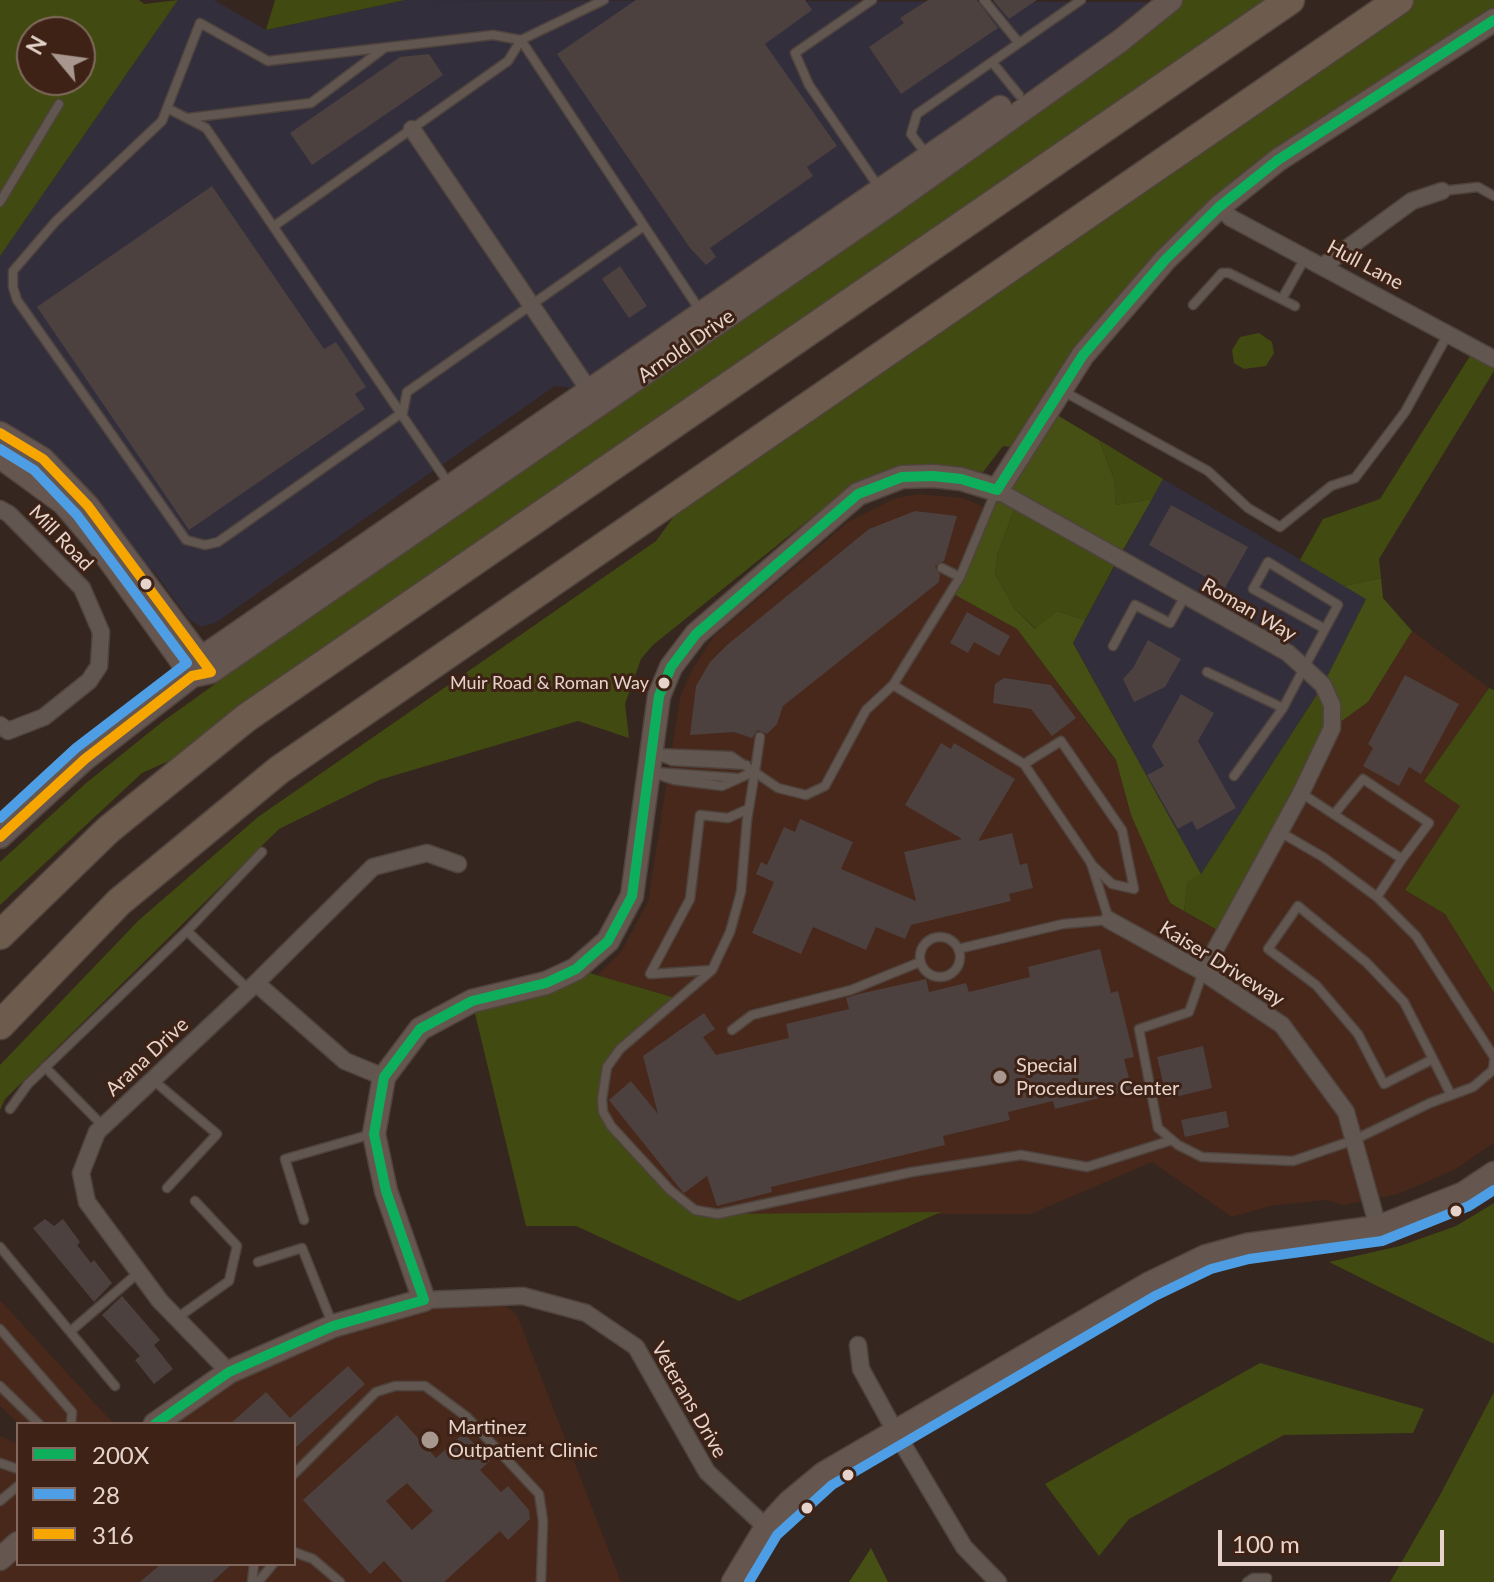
<!DOCTYPE html>
<style>
body{margin:0}
#map{position:relative;width:1494px;height:1582px;overflow:hidden;background:#35261f;font-family:Lato,sans-serif}
canvas{display:block}
.legend{position:absolute;left:16px;top:1422px;width:280px;height:144px;box-sizing:border-box;background:#3e2216;border:2px solid #81695f;margin:0;padding:10px 14px;list-style:none;font-size:24px;color:#e6d4cc}
.legend li{display:flex;align-items:center;gap:16px;height:40px}
.legend b{width:40px;border:2px solid #81695f}
.north{position:absolute;left:16px;top:16px;width:80px;height:80px;box-sizing:border-box;background:#3e2216;border:2px solid #81695f;border-radius:50%;rotate:299deg;font-size:22px;font-weight:700;line-height:32px;text-align:center;color:#e6d4cc}
.north::after{content:'';display:block;margin:auto;width:28px;height:36px;background:#a8978f;clip-path:polygon(50% 0,100% 100%,50% 72%,0 100%)}
.scale{position:absolute;left:1218px;top:1530px;width:226px;height:36px;box-sizing:border-box;border:4px solid #e6d4cc;border-top:0;padding-left:10px;font-size:24px;line-height:28px;white-space:nowrap;color:#e6d4cc;-webkit-text-stroke:6px #3e2216;paint-order:stroke}
</style>
<div id="map">
<canvas width="1494" height="1582"></canvas>
<ul class="legend">
<li><b style="height:10px;background:#0daf5c"></b>200X</li>
<li><b style="height:10px;background:#4d9ee5"></b>28</li>
<li><b style="height:10px;background:#f7a600"></b>316</li>
</ul>
<div class="north">N</div>
<div class="scale">100 m</div>
</div>
<script>
const context = document.querySelector('canvas').getContext('2d');
context.lineJoin = 'round';
function fill(path, color) { context.fillStyle = color; context.fill(path, 'evenodd'); }
const shape = rows => new Path2D(rows.map(r => 'M' + r).join(''));
function stroke(path, color, width, dash) { context.strokeStyle = color; context.lineWidth = width; context.lineCap = dash ? 'butt' : 'round'; context.setLineDash(dash || []); context.stroke(path); }
function drawText(font, color, halo, rows, align = 'center') {
  context.font = font + ' Lato,sans-serif'; context.lineWidth = 6; context.setLineDash([]); context.textBaseline = 'middle'; context.strokeStyle = halo; context.fillStyle = color; for (const [text, x, y, turn = 0] of rows) {
    context.save(); context.translate(x, y); context.rotate((+turn || 0) * Math.PI / 180); context.textAlign = isNaN(turn) ? turn : align; if (halo) context.strokeText(text, 0, 0); context.fillText(text, 0, 0); context.restore();
  }
}
const commercial = shape([
 [178,0,214,0,266,30,405,0,1149,2,1074,61,927,156,589,390,555,386,215,623,201,627,189,619,154,572,88,506,0,433,0,256],
 [1163,479,1366,598,1323,685,1201,874,1073,642]
]);
const built = shape([
 [920,494,963,498,988,509,951,592,1017,629,1116,761,1131,815,1170,903,1224,934,1332,728,1368,702,1412,631,1489,688,1424,781,1461,806,1405,890,1445,914,1494,993,1494,1143,1454,1170,1398,1194,1343,1205,1326,1200,1270,1206,1232,1217,1152,1162,1031,1214,718,1214,695,1210,611,1126,602,1099,613,1058,679,999,597,975,621,952,648,902,680,697,692,670,713,637,848,522,895,498],
 [496,1297,517,1315,621,1582,0,1582,0,1436,18,1444,18,1564,294,1564,294,1424,155,1424,229,1372,424,1300],
 [0,1300,114,1424,19,1424,0,1406]
]);
const green = shape([
 [0,0,139,0,144,4,178,0,0,256],
 [32,32,80,32,80,80,32,80],
 [275,0,405,0,266,30],
 [1171,0,1290,0,218,739,142,773,0,905,0,862,85,784,162,722],
 [1399,0,1494,0,1494,20,1278,160,1165,260,1022,449,1003,446,983,472,919,466,890,469,846,490,653,645,641,659,625,704,629,738,578,721,379,780,279,829,5,1099,0,1110,0,1065,139,920,258,817,656,541,700,481],
 [1259,333,1272,342,1274,353,1266,366,1244,369,1234,363,1232,350,1240,337],
 [1475,348,1494,359,1494,371,1379,559,1381,578,1344,586,1300,560,1323,519,1380,499],
 [1099,440,1163,479,1152,499,1116,505,1114,479],
 [1017,502,1118,559,1085,620,1057,611,1036,629,1015,609,995,574,998,553],
 [1323,685,1332,728,1224,934,1184,911,1188,880,1201,874],
 [1489,688,1494,690,1494,993,1445,914,1405,890,1460,806,1424,781],
 [576,969,679,999,620,1049,607,1067,603,1112,685,1203,718,1214,941,1212,739,1301,576,1226,526,1226,472,1001],
 [1494,1203,1494,1344,1329,1262,1400,1246,1456,1226],
 [1260,1363,1424,1409,1413,1433,1284,1435,1129,1519,1099,1556,1045,1484],
 [1494,1392,1494,1582,1390,1582,1439,1497]
]);
const forest = shape([
 [1047,409,1099,440,1114,479,1116,505,1152,499,1118,559,1017,502,998,553,995,574,1015,609,1035,629,1057,611,1085,620,1073,643,1201,874,1188,881,1184,911,1170,903,1131,815,1116,760,1017,629,950,592,988,509],
 [1381,578,1383,598,1412,631,1368,702,1332,728,1323,685,1366,599,1344,586],
 [871,1548,888,1582,849,1582]
]);
const building = shape([
 [636,0,805,0,812,10,765,44,837,146,807,167,813,176,710,248,716,257,706,265,690,248,557,54],
 [928,0,977,0,998,28,901,94,869,47,904,23,900,18],
 [993,0,1037,0,1009,19],
 [429,54,443,75,312,165,290,133,400,57],
 [212,186,324,349,336,342,366,387,355,394,365,409,189,530,37,307],
 [620,266,647,306,629,318,602,279],
 [1171,505,1248,547,1225,588,1149,545],
 [915,511,957,516,944,561,935,566,940,575,939,582,783,706,777,724,767,734,758,730,752,738,734,732,690,735,696,686,710,662,727,645,869,529],
 [967,612,1010,636,999,656,974,642,968,653,950,643],
 [1148,640,1181,659,1165,687,1134,702,1123,679,1133,668],
 [1405,675,1459,704,1421,774,1409,767,1399,786,1363,766,1373,748,1368,744],
 [1004,678,1051,685,1076,718,1052,736,1031,709,993,703,995,684],
 [1181,694,1214,713,1198,741,1236,808,1197,830,1192,821,1178,829,1147,775,1164,766,1152,746],
 [941,743,951,749,954,743,1015,779,978,841,1012,833,1020,865,1027,863,1033,888,1009,894,1011,901,911,925,905,939,876,927,866,950,813,927,801,954,752,933,774,882,756,874,761,862,767,865,784,827,795,832,800,819,853,842,841,869,916,901,904,852,962,839,905,805],
 [1100,949,1111,993,1118,991,1134,1057,1124,1059,1132,1090,1055,1109,1053,1101,1008,1112,1010,1120,943,1136,945,1145,771,1187,772,1192,717,1206,707,1176,684,1193,681,1190,609,1100,631,1081,658,1114,643,1056,704,1013,715,1029,703,1037,716,1055,789,1038,786,1024,849,1009,846,998,859,994,926,979,929,992,966,983,969,992,1030,977,1028,967],
 [1203,1046,1212,1088,1167,1099,1157,1057],
 [1226,1111,1229,1127,1185,1137,1181,1120],
 [45,1219,54,1226,63,1219,80,1242,77,1245,91,1263,94,1260,112,1283,94,1302,33,1228],
 [122,1296,160,1340,154,1345,173,1369,154,1384,135,1360,140,1356,102,1315],
 [348,1366,365,1384,294,1449,294,1424,230,1424,266,1392,290,1418],
 [397,1415,436,1458,464,1433,490,1461,480,1470,501,1492,508,1486,529,1510,530,1519,508,1540,500,1531,444,1582,403,1582,384,1561,370,1574,303,1500],
 [407,1483,433,1511,412,1530,386,1501],
 [161,1564,232,1564,212,1582,140,1582]
]);
const lane = shape([
 [604,0,521,40,493,35,268,61,200,23,162,121,56,221,13,271,13,287,17,300,186,540,205,545,218,542,403,412,407,392,644,226],
 [872,0,795,53,809,85,880,189],
 [984,0,1019,43],
 [992,62,1019,95],
 [167,108,206,128,449,484],
 [188,118,311,103,383,49],
 [927,155,911,134,917,114,1081,0],
 [1442,191,1478,187,1494,196],
 [0,202,59,104],
 [274,226,508,61,521,40,701,312],
 [1282,299,1305,258],
 [1193,305,1222,273,1229,273,1295,306],
 [1061,390,1208,471,1248,508,1280,527,1331,486,1355,478,1405,412,1448,334],
 [942,568,960,577],
 [1113,646,1135,605,1170,623,1185,596],
 [1207,672,1283,708],
 [653,753,731,756,778,788,806,795,825,786,866,710,893,685],
 [657,755,672,761,746,765],
 [1024,764,1061,741,1122,830,1134,889,1112,884,1091,864],
 [650,772,674,780,722,786,755,771],
 [655,772,737,778],
 [1234,776,1283,708,1304,668,1338,605,1268,562,1253,589,1325,629],
 [1301,793,1402,859,1377,897,1416,936,1494,1057],
 [748,809,728,818,700,815,690,899,650,974,712,970,730,932,741,892,747,820,755,771,760,737],
 [1335,813,1363,779,1429,823,1402,859],
 [1280,832,1323,857,1377,897],
 [187,931,248,989],
 '920 957a20 20 0 1 1 40 0a20 20 0 1 1-40 0Z',
 [958,949,1063,924,1109,920,1091,863,1024,764,893,685,960,577,995,493],
 [712,970,620,1049,607,1067,602,1099,603,1112,611,1126,670,1190,695,1210,718,1214,912,1172,1021,1155,1087,1167,1172,1140],
 [1203,972,1189,1012,1139,1029,1158,1128,1178,1145,1202,1157,1293,1161,1354,1140,1430,1103,1473,1087,1493,1070,1494,1061],
 [732,1030,752,1015,851,990,920,962],
 [1433,1059,1384,1084,1358,1034,1316,985,1268,949,1298,906,1367,963,1404,1002,1433,1059,1451,1095],
 [45,1067,103,1126],
 [153,1080,217,1134,167,1188],
 [10,1109,28,1084,187,931,262,852],
 [304,1220,285,1159,372,1134],
 [0,1247,115,1386],
 [258,1262,302,1248,332,1323],
 [177,1318,229,1281,237,1246,195,1201],
 [0,1329,72,1412,71,1424],
 [72,1330,138,1273],
 [0,1386,39,1424],
 [0,1463,18,1469],
 [294,1474,376,1392,395,1386,425,1386,467,1417,539,1494,543,1521,541,1582],
 [0,1501,18,1486],
 [294,1552,313,1559,340,1582],
 [252,1582,254,1564],
 [258,1582,273,1564],
 [1247,1582,1253,1578,1267,1578,1266,1582]
]);
const street = shape([
 [412,129,595,399],
 [1219,207,1231,218,1494,359],
 [1323,266,1412,201,1442,191],
 [997,490,1288,653,1323,685,1332,705,1332,728,1301,793,1203,972],
 [0,509,9,514,82,588,101,632,99,666,89,681,44,717,8,731,0,725],
 [1109,920,1203,972,1282,1025,1346,1112,1378,1227],
 [256,983,345,1061,384,1077],
 [424,1300,523,1296,586,1313,636,1347,707,1472,766,1527],
 [858,1345,861,1369,895,1431,964,1547,998,1582],
 [229,1372,160,1301,87,1202,81,1173,97,1132,256,983,373,867,427,853,458,864]
]);
const secondary = shape([
 [0,433,43,459,88,506,209,669],
 [0,457,63,503,97,543,192,676],
 [192,676,201,658,1000,107],
 [0,837,85,759,192,676,211,672,891,204,1120,41,1171,0],
 [155,1424,229,1372,333,1326,424,1300,386,1191,374,1134,384,1077,420,1029,472,1001,546,983,576,969,608,941,632,896,659,696,671,667,696,634,858,494,902,477,933,476,961,479,997,490,1083,355,1165,260,1219,207,1278,160,1494,20],
 [0,1559,18,1543],
 [733,1582,766,1527,789,1502,824,1473,1148,1284,1206,1256,1246,1245,1378,1227,1464,1193,1494,1173]
]);
const highway = shape([
 [0,935,108,830,246,718,1290,0],
 [0,1025,119,902,279,770,1399,0]
]);
const bus1 = shape([
 [155,1424,229,1372,333,1326,424,1300,386,1191,374,1134,384,1077,420,1029,472,1001,546,983,576,969,608,941,632,896,659,696,671,667,696,634,858,494,902,477,933,476,961,479,997,490,1083,355,1165,260,1219,207,1278,160,1494,20]
]);
const bus2 = shape([
 [0,449,34,470,77,515,187,663,76,748,0,818],
 [749,1582,777,1535,832,1485,1155,1296,1211,1269,1249,1259,1382,1241,1469,1206,1494,1190]
]);
const bus3 = shape([
 [0,433,43,459,88,506,211,672,192,676,85,759,0,837]
]);
const markers = [
 [146,584,7,"#e6d4cc"],
 [664,683,7,"#e6d4cc"],
 [1000,1077,8,"#a8978f"],
 [1456,1211,7,"#e6d4cc"],
 [430,1440,10,"#a8978f"],
 [848,1475,7,"#e6d4cc"],
 [807,1508,7,"#e6d4cc"]
];
const busNames = [
 ["Muir Road & Roman Way",649,683]
];
const streetNames = [
 ["Hull Lane",1365,265,28],
 ["Arnold Drive",686,346,-35],
 ["Mill Road",61,538,46],
 ["Roman Way",1249,610,30],
 ["Kaiser Driveway",1222,964,32],
 ["Arana Drive",147,1057,-43],
 ["Veterans Drive",689,1400,60]
];
const poiNames = [
 ["Special",1016,1066],
 ["Procedures Center",1016,1089],
 ["Martinez",448,1428],
 ["Outpatient Clinic",448,1451]
];
fill(commercial, '#322e3c');
fill(built, '#47281b');
fill(green, '#414a10');
fill(forest, '#465014');
fill(building, '#4d413f');
stroke(lane, '#4f433d', 11);
stroke(street, '#4f433d', 19);
stroke(secondary, '#4f433d', 25);
stroke(highway, '#4f433d', 31);
stroke(lane, '#615650', 8);
stroke(street, '#615650', 16);
stroke(secondary, '#65574f', 22);
stroke(highway, '#6d5c4e', 28);
stroke(bus1, '#0daf5c', 10);
stroke(bus2, '#4d9ee5', 10);
stroke(bus3, '#f7a600', 10);
for (const [x, y, r, color] of markers) { const dot = new Path2D(); dot.arc(x, y, r, 0, 2 * Math.PI); context.fillStyle = color; context.fill(dot); stroke(dot, '#3e2216', 3); }
drawText('18px', '#e6d4cc', '#3e2216', busNames, 'right');
drawText('20px', '#e6d4cc', '#3e2216', streetNames);
drawText('20px', '#e6d4cc', '#3e2216', poiNames, 'left');
</script>
